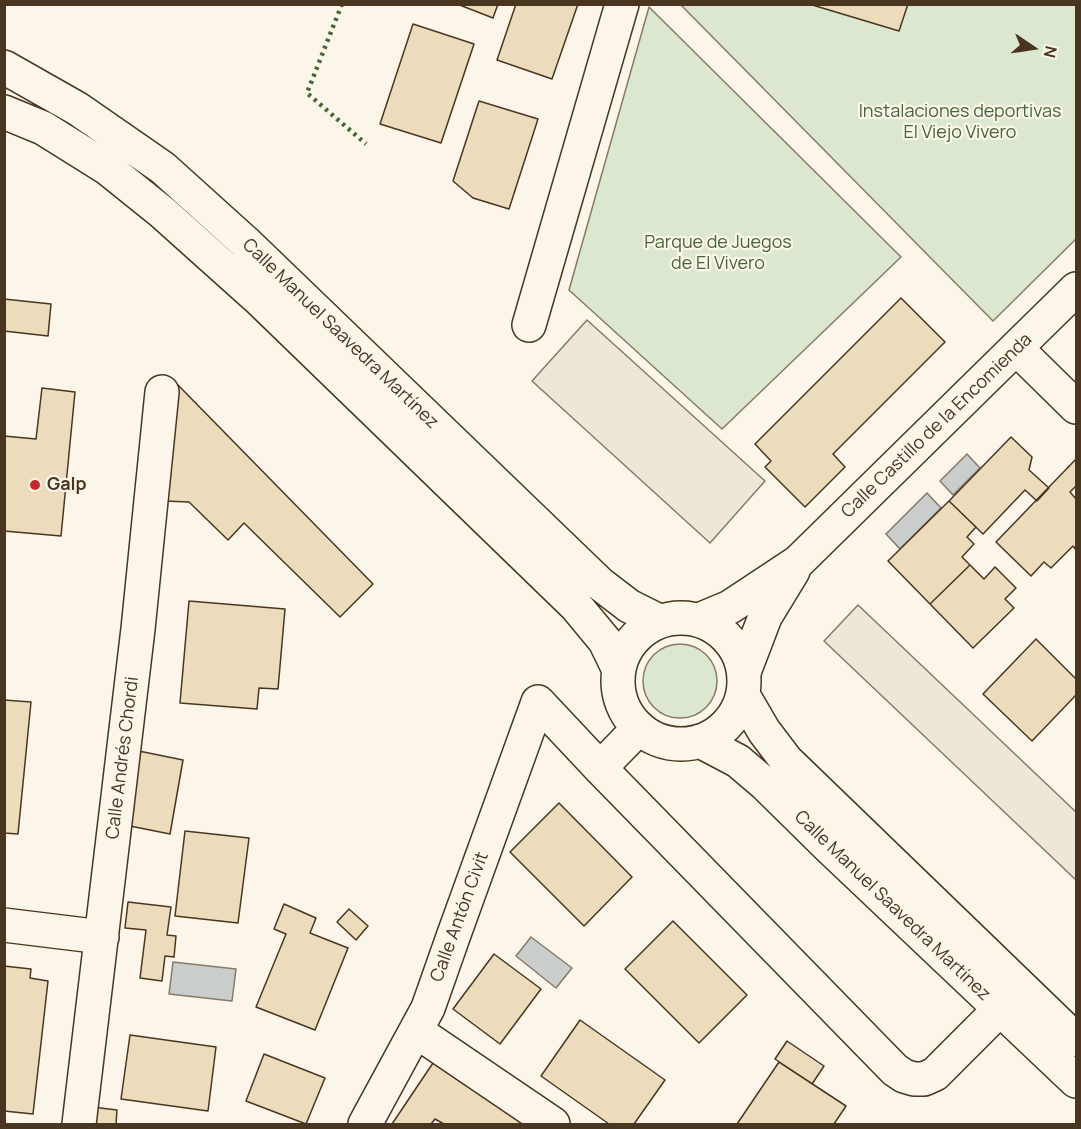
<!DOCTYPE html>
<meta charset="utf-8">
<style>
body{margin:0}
#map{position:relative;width:1081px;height:1129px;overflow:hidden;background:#fbf6e9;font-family:Manrope,sans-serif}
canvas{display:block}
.frame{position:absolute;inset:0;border:6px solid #4a3520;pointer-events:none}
.north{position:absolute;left:1003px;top:18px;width:60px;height:60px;-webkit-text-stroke:4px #fbf6e9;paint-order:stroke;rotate:103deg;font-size:16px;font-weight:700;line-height:24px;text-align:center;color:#4a3520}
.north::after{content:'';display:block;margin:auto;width:21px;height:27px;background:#4a3520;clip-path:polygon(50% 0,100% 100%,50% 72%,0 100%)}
</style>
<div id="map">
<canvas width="1081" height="1129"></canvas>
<div class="frame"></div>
<div class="north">N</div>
</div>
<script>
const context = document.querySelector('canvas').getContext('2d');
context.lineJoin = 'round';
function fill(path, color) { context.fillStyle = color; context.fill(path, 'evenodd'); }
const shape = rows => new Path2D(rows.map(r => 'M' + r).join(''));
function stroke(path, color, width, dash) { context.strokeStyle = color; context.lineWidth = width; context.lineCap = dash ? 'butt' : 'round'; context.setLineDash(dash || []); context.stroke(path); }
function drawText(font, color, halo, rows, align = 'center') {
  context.font = font + ' Manrope,sans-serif'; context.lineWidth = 4.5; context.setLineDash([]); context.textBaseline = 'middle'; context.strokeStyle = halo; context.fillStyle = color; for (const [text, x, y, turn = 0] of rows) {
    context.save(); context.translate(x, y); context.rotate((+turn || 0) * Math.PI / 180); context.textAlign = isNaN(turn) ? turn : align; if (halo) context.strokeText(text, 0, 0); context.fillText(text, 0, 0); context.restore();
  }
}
const green = shape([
 [681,5,1076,5,1076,239,993,321,681,5],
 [649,7,901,257,722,429,569,290,649,7],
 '643 681a37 37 0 1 1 74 0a37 37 0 1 1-74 0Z'
]);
const parking = shape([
 [587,320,765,481,710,543,532,381,587,320],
 [858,605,1076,812,1076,880,824,641,858,605]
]);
const water = shape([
 [967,454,980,468,953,495,940,481,967,454],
 [927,493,941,508,900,549,886,534,927,493],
 [531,937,572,968,556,988,516,956,531,937],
 [173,962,236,969,232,1001,169,994,173,962]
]);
const building = shape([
 [457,4,498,4,493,18,457,4],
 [516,4,578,4,552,79,497,60,516,4],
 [809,4,908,4,899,31,809,4],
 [413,24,474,44,441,143,380,124,413,24],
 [479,101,538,119,509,209,473,198,453,181,479,101],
 [901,298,945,342,833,454,845,467,805,507,765,467,771,461,755,444,901,298],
 [4,299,51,304,48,336,4,331,4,299],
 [178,385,373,584,340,617,244,523,228,540,189,502,165,501,178,385],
 [42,388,75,392,61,536,4,531,4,436,36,439,42,388],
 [1011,437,1032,457,1029,470,1049,488,1037,501,1025,490,983,534,949,501,1011,437],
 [1076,459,1076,486,1070,492,1076,499,1076,550,1073,546,1051,568,1044,562,1031,576,996,542,1076,459],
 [949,501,976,527,967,537,974,544,962,557,970,565,930,604,888,561,949,501],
 [970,565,984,579,995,567,1016,588,1005,599,1014,608,973,648,930,604,970,565],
 [189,601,285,609,278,689,259,688,257,709,180,703,189,601],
 [1036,639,1076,679,1076,695,1032,741,983,694,1036,639],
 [4,700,31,702,18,834,4,833,4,700],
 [134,750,183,760,170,834,125,825,134,750],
 [559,803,632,877,584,926,510,852,559,803],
 [185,831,249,838,238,923,175,916,185,831],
 [128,902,171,907,167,935,176,936,174,957,165,956,162,981,140,978,146,930,125,928,128,902],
 [284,904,316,918,310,933,348,948,315,1030,256,1007,286,934,274,929,284,904],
 [349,909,368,926,356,940,337,922,349,909],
 [673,921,747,995,699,1043,625,969,673,921],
 [494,954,541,989,500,1044,453,1009,494,954],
 [4,966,31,969,30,978,48,981,33,1114,4,1111,4,966],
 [580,1020,665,1080,634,1124,609,1124,541,1076,580,1020],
 [130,1035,216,1047,208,1111,121,1099,130,1035],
 [787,1041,824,1066,812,1084,775,1059,787,1041],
 [264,1054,325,1078,306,1124,246,1101,264,1054],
 [779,1062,846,1106,834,1124,737,1124,779,1062],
 [433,1063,527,1124,444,1124,435,1119,431,1124,392,1124,433,1063],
 [92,1107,117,1110,116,1124,89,1124,92,1107]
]);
const minor = shape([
 [529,325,622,4],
 [1016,348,1076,407],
 [699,620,730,607,798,562,1076,289],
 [744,672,765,617,793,571],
 [600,768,639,728],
 [4,925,102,937],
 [416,1031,553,1124],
 [79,1124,138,629,162,392],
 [365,1124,428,1008,453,937,538,702,600,768,895,1070,904,1076,914,1079,924,1079,935,1074,1000,1009]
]);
const major = shape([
 [4,67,78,109,163,168,245,242,599,583,629,606,659,621],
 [4,112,43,128,107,168,163,213,259,299,576,606,605,641,619,670],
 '618 681a63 63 0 1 1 126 0a63 63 0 1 1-126 0Z',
 [743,695,764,731,786,760,1076,1040],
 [700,741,738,761,765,784,829,847,1076,1081]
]);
const hedge = shape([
 [342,4,307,93,366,144]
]);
const markers = [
 [35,485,6,"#c62828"]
];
const parkNames = [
 ["Instalaciones deportivas",960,112],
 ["El Viejo Vivero",960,133],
 ["Parque de Juegos",718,243],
 ["de El Vivero",718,264]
];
const streetNames = [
 ["Calle Manuel Saavedra Martínez",340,334,44],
 ["Calle Castillo de la Encomienda",937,426,-44],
 ["Calle Andrés Chordi",123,758,-83],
 ["Calle Manuel Saavedra Martínez",892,906,44],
 ["Calle Antón Civit",460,917,-70]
];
const poiNames = [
 ["Galp",47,485]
];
fill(green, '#dce7d0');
stroke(green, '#887966', 1.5);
fill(parking, '#ede7d9');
stroke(parking, '#887966', 1.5);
fill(water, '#c9cecd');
stroke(water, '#887966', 1.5);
fill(building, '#ecdcbc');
stroke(building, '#4a3520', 1.5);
stroke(minor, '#4a3520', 36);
stroke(major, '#4a3520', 36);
stroke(minor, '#fbf6e9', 33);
stroke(major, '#fbf6e9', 33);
stroke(hedge, '#436837', 4.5, [3, 4.5]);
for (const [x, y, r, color] of markers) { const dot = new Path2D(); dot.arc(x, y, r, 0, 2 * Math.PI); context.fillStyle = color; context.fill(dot); stroke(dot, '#fbf6e9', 2); }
drawText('18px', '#436837', '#fbf6e9', parkNames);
drawText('18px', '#4a3520', '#fbf6e9', streetNames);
drawText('bold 18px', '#4a3520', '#fbf6e9', poiNames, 'left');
</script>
